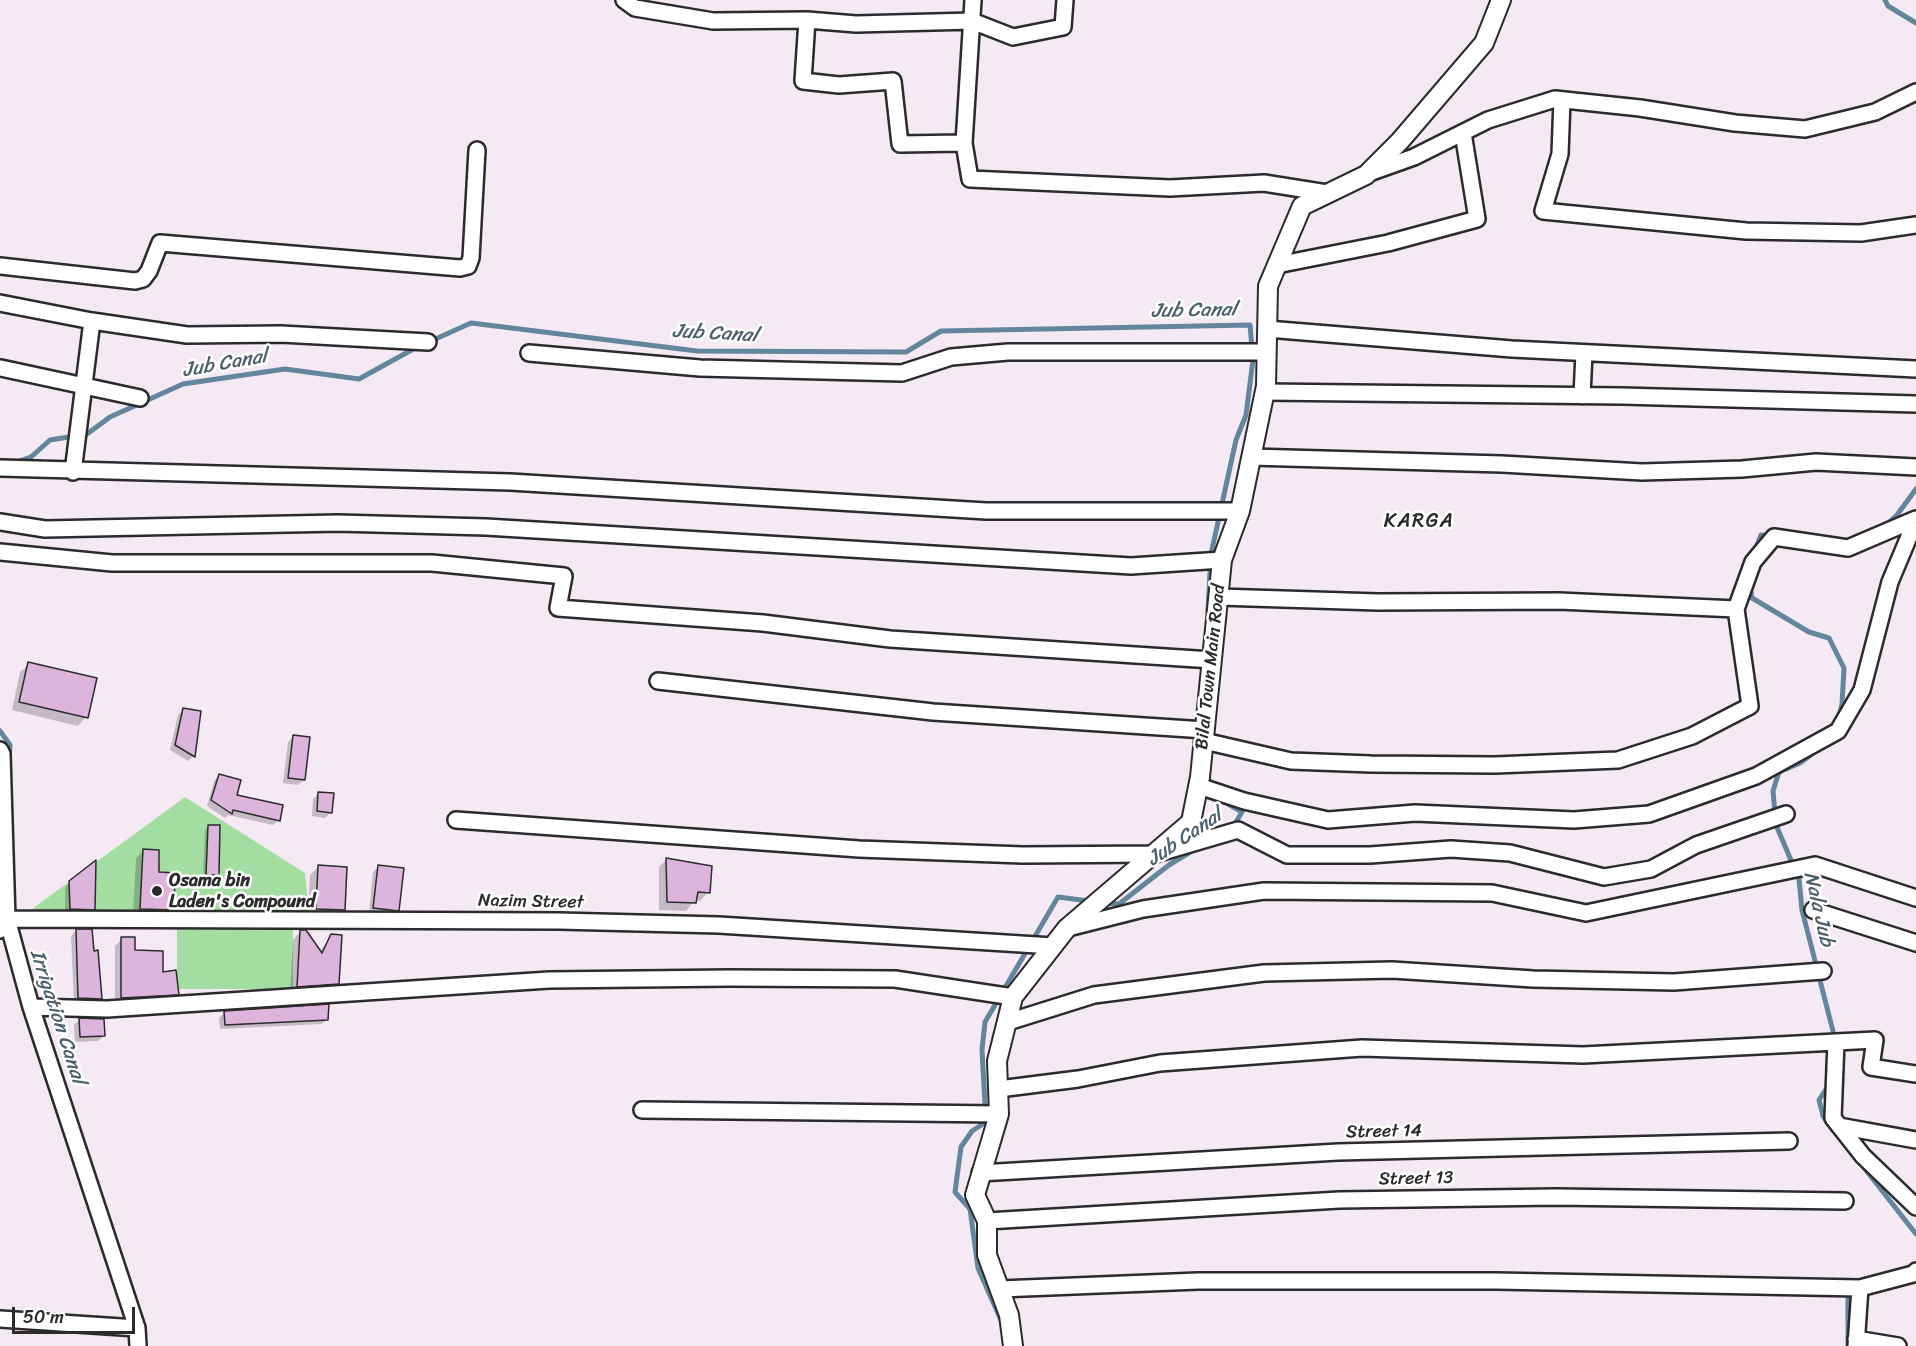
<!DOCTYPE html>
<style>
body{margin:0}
#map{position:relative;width:1916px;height:1346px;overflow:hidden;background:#f5e9f4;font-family:Sriracha,sans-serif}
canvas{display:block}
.scale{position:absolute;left:12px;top:1307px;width:123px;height:27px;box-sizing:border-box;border:3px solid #2b2b2b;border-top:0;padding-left:8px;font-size:18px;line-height:21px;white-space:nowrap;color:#2b2b2b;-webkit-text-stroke:4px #fff;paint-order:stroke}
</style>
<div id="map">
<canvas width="1916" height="1346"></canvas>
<div class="scale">50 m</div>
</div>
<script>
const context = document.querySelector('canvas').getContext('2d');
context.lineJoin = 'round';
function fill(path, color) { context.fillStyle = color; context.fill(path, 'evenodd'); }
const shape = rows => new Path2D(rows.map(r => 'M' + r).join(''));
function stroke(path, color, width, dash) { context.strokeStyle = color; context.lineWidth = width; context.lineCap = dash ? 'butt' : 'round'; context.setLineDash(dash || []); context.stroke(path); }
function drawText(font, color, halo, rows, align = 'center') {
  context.font = font + ' Sriracha,sans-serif'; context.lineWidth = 5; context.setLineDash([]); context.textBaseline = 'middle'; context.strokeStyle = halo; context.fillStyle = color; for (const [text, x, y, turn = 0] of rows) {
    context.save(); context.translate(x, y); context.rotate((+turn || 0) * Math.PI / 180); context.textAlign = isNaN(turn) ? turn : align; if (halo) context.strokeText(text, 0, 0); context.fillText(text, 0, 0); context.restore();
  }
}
const green = shape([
 [185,797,305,873,309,914,28,912],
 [177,926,293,926,293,989,177,989]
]);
const shadow = shape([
 [29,664,86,717,78,726,12,710,20,672],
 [184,709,200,712,193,756,188,761,170,750,178,715],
 [293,737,304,780,298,785,283,783,288,742],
 [219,775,235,796,278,820,273,825,228,815,225,818,207,806,214,781],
 [318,794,332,795,330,813,325,818,312,816,313,799],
 [209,826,218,875,214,879,203,878,205,830],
 [143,851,157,874,172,909,165,917,133,916,136,858],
 [667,859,708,892,700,901,695,900,686,911,659,910,659,867],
 [318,867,344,910,335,918,308,917,310,875],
 [378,867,398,910,392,915,369,913,373,872],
 [70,882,94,909,88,914,65,914,65,888],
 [76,930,100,999,95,1004,74,1003,71,936],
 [301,931,319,952,332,936,338,983,329,992,290,994,293,940],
 [122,939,133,952,161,973,177,994,170,1001,115,1005,115,946],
 [224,1013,327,1019,322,1024,220,1029,219,1018],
 [79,1020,104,1036,98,1041,75,1042,74,1025]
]);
const stream = shape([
 [1885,0,1888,6,1916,23],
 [431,341,471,323,697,351,906,352,941,331,1250,325,1253,360,1246,415,1236,440,1211,554,1208,611],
 [13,463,31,457,50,440,87,434,110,417,183,384,285,369,359,379,417,347],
 [1886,525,1897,515,1916,489],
 [1755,551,1761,535,1770,536],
 [1750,586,1752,598,1809,632,1829,638,1844,668,1842,704,1838,720],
 [0,731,10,745,9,762],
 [1824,745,1800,763,1779,772,1773,791,1776,825,1799,879,1802,910,1835,1039],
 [1221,800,1242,812,1233,827],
 [1104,903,1119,904,1169,865,1197,848],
 [1830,1083,1819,1100,1823,1116,1831,1127],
 [1858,1160,1916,1234],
 [1004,1327,978,1268,970,1209,955,1192,961,1147,972,1131,986,1122,982,1050,985,1022,1058,897,1089,901],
 [1848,1346,1848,1299,1858,1295]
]);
const building = shape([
 [28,662,97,678,88,718,19,702,28,662],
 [183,708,201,711,195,757,175,745,183,708],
 [293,735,310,737,305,780,288,778,293,735],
 [219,774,241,780,237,795,283,805,280,821,233,810,232,814,211,800,219,774],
 [318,792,334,793,332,813,317,811,318,792],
 [208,825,220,825,219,875,206,875,208,825],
 [143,849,159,850,159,872,175,873,174,910,140,909,143,849],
 [666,858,712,866,710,893,698,892,696,903,667,902,666,858],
 [96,860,95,910,70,909,69,881,96,860],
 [318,865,347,867,345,910,316,909,318,865],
 [378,865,404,868,399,911,373,908,378,865],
 [76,929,92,929,94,951,98,950,102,999,78,998,76,929],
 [300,930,306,930,322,953,331,934,342,935,339,984,297,987,300,930],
 [121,937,135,937,135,950,163,951,163,972,176,970,179,995,121,998,121,937],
 [329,1004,328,1020,225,1025,224,1011,329,1004],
 [79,1018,104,1019,105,1036,80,1037,79,1018]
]);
const minor = shape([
 [624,0,635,8,713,21,807,20,803,81,839,85,893,81,900,144,964,143,970,179,1170,188,1264,183,1327,193],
 [807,20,856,24,972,21,1013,37,1063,27,1065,0],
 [1562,100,1560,154,1543,211,1746,231,1861,233,1916,225],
 [964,143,973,0],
 [1369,173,1414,157,1488,120,1555,99,1640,108,1735,123,1805,129,1875,112,1916,92],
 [1277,265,1388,243,1477,219,1463,133],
 [0,266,135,281,143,279,149,271,160,243,460,268,468,266,471,258,477,150],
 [0,303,92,321,187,335,281,334,428,342],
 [1267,329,1512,349,1916,369],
 [529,353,700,368,902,373,951,357,1008,352,1267,352],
 [1,368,140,398],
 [1265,392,1622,396,1916,404],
 [1582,396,1584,353],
 [1251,457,1502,464,1642,472,1742,469,1816,462,1916,467],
 [0,468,510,482,986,511,1240,511],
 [73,472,92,321],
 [0,522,45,529,338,523,486,527,1131,566,1222,560],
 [0,552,112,563,432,563,564,576,558,608,763,623,890,639,1212,660],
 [1219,597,1378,602,1559,601,1736,609,1753,562,1774,537,1848,548,1916,519],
 [658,681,933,712,1205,730],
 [1204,741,1291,761,1371,764,1495,765,1618,760,1692,736,1750,706,1736,609],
 [0,750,2,754,7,919,31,1007,137,1328,138,1346],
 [1199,786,1244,801,1328,820,1415,813,1574,820,1649,814,1756,776,1838,731,1862,690,1890,582,1916,520],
 [456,820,859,849,1023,855,1156,854,1238,830,1287,855,1370,855,1451,849,1510,853,1604,877,1651,869,1696,845,1786,814],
 [1813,910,1916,943],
 [1068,928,1143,909,1264,891,1492,893,1586,913,1815,865,1916,898],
 [0,930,7,919,559,921,719,925,1053,946],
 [31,1007,107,1009,549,980,730,978,895,979,1013,997],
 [1008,1022,1094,995,1264,973,1392,970,1533,979,1674,982,1823,971],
 [1836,1042,1833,1118,1863,1156,1916,1207],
 [999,1089,1078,1079,1160,1063,1362,1048,1583,1055,1875,1040,1871,1067,1916,1074],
 [642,1110,999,1114],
 [1839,1126,1916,1140],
 [980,1173,1338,1152,1789,1141],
 [987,1221,1339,1200,1556,1197,1845,1201],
 [1000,1289,1198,1281,1496,1281,1860,1288],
 [0,1319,137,1328],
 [1856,1339,1898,1346],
 [1856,1346,1860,1288,1913,1274,1916,1271]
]);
const tertiary = shape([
 [1013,1346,1009,1315,987,1255,987,1221,975,1195,999,1114,997,1061,1013,997,1067,928,1191,822,1200,777,1222,560,1240,511,1266,386,1268,286,1302,206,1366,175,1400,141,1484,43,1501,0]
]);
const markers = [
 [157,891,6,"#2b2b2b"]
];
const streetNames = [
 ["Bilal Town Main Road",1211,667,-84],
 ["Nazim Street",531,902,1],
 ["Street 14",1384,1132,-1],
 ["Street 13",1416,1179,-1]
];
const poiNames = [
 ["Osama bin",169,881],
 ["Laden's Compound",169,902]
];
const waterNames = [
 ["Jub Canal",1194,311,-1],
 ["Jub Canal",715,334,3],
 ["Jub Canal",225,364,-10],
 ["Jub Canal",1185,838,-34],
 ["Nala Jub",1818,909,77],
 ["Irrigation Canal",57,1017,72]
];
const neighbourhoodNames = [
 ["KARGA",1419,522]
];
fill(green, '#a4dda1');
fill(shadow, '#0003');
stroke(stream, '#63869c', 5);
fill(building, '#ddb5dc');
stroke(building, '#2b2b2b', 1.5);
stroke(minor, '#2b2b2b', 20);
stroke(tertiary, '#2b2b2b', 22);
stroke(minor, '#fff', 15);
stroke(tertiary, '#fff', 18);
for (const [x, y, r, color] of markers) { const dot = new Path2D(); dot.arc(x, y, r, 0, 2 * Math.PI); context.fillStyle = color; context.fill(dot); stroke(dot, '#fff', 2); }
drawText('18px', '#2b2b2b', '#fff', streetNames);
drawText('bold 18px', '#2b2b2b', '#fff', poiNames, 'left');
drawText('italic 20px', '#4c606d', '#fff', waterNames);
context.letterSpacing = '1.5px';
drawText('20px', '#2b2b2b', '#fff', neighbourhoodNames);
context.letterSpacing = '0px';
</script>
